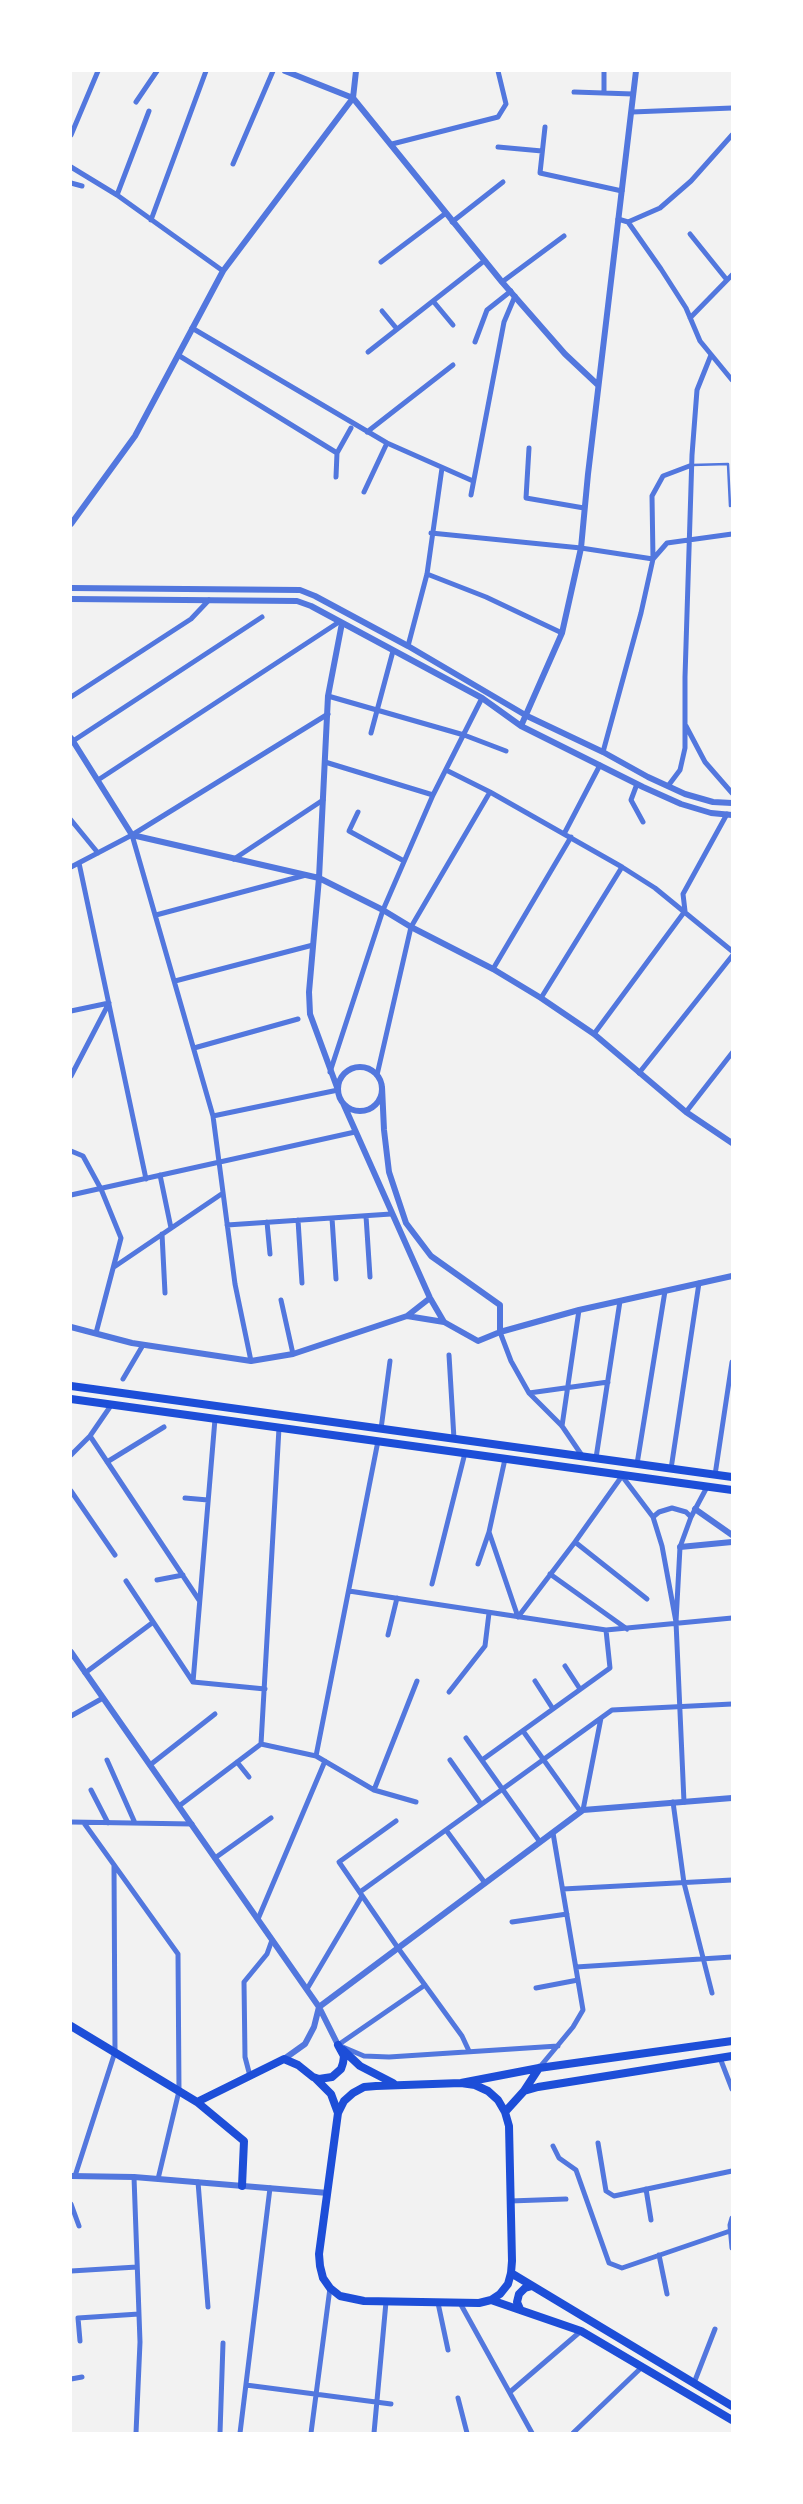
<!DOCTYPE html>
<style>
body{margin:0}
#map{position:relative;width:803px;height:2504px;overflow:hidden;background:#f2f2f2;font-family:Quicksand,sans-serif}
canvas{display:block}
.frame{position:absolute;inset:0;border:72px solid #fff;pointer-events:none}
</style>
<div id="map">
<canvas width="803" height="2504"></canvas>
<div class="frame"></div>
</div>
<script>
const context = document.querySelector('canvas').getContext('2d');
context.lineJoin = 'round';
const shape = rows => new Path2D(rows.map(r => 'M' + r).join(''));
function stroke(path, color, width, dash) { context.strokeStyle = color; context.lineWidth = width; context.lineCap = dash ? 'butt' : 'round'; context.setLineDash(dash || []); context.stroke(path); }
const service = shape([
 [692,465,728,464,730,506]
]);
const minor = shape([
 [574,92,633,94],
 [604,93,604,71],
 [136,102,157,71],
 [632,112,732,108],
 [545,127,540,173,622,191],
 [71,135,98,71],
 [392,144,498,117,506,104,498,71],
 [498,147,542,151],
 [233,164,273,71],
 [71,167,117,195,223,271],
 [71,183,82,186],
 [117,195,149,111],
 [618,219,628,222,661,269,686,308,700,341,732,380],
 [151,220,206,71],
 [452,222,503,182],
 [628,222,660,208,691,181,732,135],
 [690,234,727,280],
 [381,262,446,213],
 [502,282,564,236],
 [433,301,453,325],
 [382,311,397,329],
 [690,318,732,275],
 [192,328,387,443,473,481],
 [475,342,487,310,511,291],
 [368,352,484,261],
 [178,355,337,453],
 [367,432,453,365],
 [529,448,526,498,584,508],
 [336,477,337,453,351,428],
 [364,492,387,443],
 [471,495,504,322,515,296],
 [431,533,581,548,653,559,667,543,732,534],
 [427,574,486,597,562,633],
 [408,646,427,574,442,468],
 [328,696,464,735,506,751],
 [71,697,191,619,209,600],
 [686,726,705,762,732,793],
 [371,733,393,651],
 [73,741,262,617],
 [603,752,641,613,653,559,652,496,663,476,692,465],
 [325,762,433,795],
 [446,770,490,792,622,867,655,888,732,951],
 [98,780,339,622],
 [637,784,631,800,643,822],
 [668,786,680,770,685,748,685,677,692,455,697,390,711,355],
 [358,812,349,831,404,861],
 [71,820,98,853],
 [564,834,600,765],
 [132,835,213,1116,235,1284,251,1361],
 [234,859,323,800],
 [79,863,146,1179],
 [71,867,132,835,328,714],
 [156,915,306,875],
 [493,969,571,837],
 [175,981,313,945],
 [541,998,622,867],
 [71,1011,109,1003],
 [594,1034,685,911,683,894,727,814],
 [194,1048,298,1019],
 [330,1072,383,910,433,795,482,698],
 [639,1073,732,956],
 [377,1075,411,927,490,792],
 [71,1076,109,1003],
 [686,1112,732,1053],
 [213,1116,338,1090],
 [71,1151,83,1156,101,1189,121,1238,96,1333],
 [160,1175,171,1228],
 [71,1195,355,1132],
 [366,1216,370,1277],
 [332,1218,336,1279],
 [298,1220,302,1283],
 [267,1222,270,1254],
 [227,1225,391,1214],
 [162,1234,165,1293],
 [114,1267,223,1193],
 [281,1300,293,1354],
 [500,1332,511,1361,529,1393,562,1426,583,1457],
 [449,1355,454,1439],
 [123,1379,143,1345],
 [529,1393,608,1382],
 [562,1426,579,1310],
 [381,1429,390,1361],
 [90,1436,199,1600],
 [71,1455,90,1436,112,1404],
 [596,1458,620,1301],
 [505,1459,489,1532,518,1617],
 [107,1462,164,1427],
 [637,1464,665,1291],
 [671,1469,699,1283],
 [715,1475,732,1362],
 [71,1491,115,1555],
 [185,1498,208,1500],
 [653,1517,659,1512,672,1508,686,1512,691,1517],
 [575,1542,647,1599],
 [478,1564,489,1532],
 [550,1574,627,1629],
 [157,1580,183,1575],
 [126,1581,193,1682,265,1689],
 [432,1584,465,1453],
 [349,1591,606,1630,732,1618],
 [518,1617,575,1542,622,1476,653,1517,662,1546,676,1622],
 [388,1635,397,1598],
 [565,1666,580,1689],
 [85,1673,152,1623],
 [535,1681,553,1709],
 [193,1682,215,1419],
 [449,1692,485,1646,489,1613],
 [71,1716,103,1698],
 [523,1731,581,1812],
 [466,1738,540,1842],
 [261,1744,279,1428],
 [261,1744,316,1756,374,1790,416,1802],
 [316,1756,378,1441],
 [107,1760,135,1823],
 [450,1760,481,1804],
 [482,1760,610,1668,606,1630],
 [237,1762,249,1777],
 [150,1765,215,1714],
 [91,1790,108,1823],
 [374,1790,417,1681],
 [673,1802,684,1883,712,1993],
 [684,1802,676,1622,680,1547,691,1517,707,1487],
 [179,1806,261,1744],
 [583,1810,601,1718],
 [396,1821,339,1862,398,1948,462,2036,469,2051],
 [71,1822,192,1824],
 [84,1823,178,1954,179,2091,158,2179],
 [446,1830,485,1883],
 [215,1858,271,1818],
 [563,1889,732,1880],
 [360,1892,612,1710,732,1704],
 [258,1919,325,1761],
 [512,1922,567,1914],
 [576,1967,732,1957],
 [425,1985,338,2045,364,2056,389,2057,558,2046],
 [536,1988,578,1980],
 [307,1989,362,1896],
 [720,2058,732,2089],
 [539,2068,573,2027,583,2010,553,1833],
 [250,2076,245,2057,244,1982,267,1954,272,1940],
 [598,2143,606,2191,614,2196,732,2171],
 [553,2146,559,2158,576,2170,609,2263,622,2268,730,2231],
 [75,2176,115,2052,114,1865],
 [134,2177,140,2342,136,2433],
 [198,2182,208,2307],
 [646,2189,651,2220],
 [510,2201,566,2199],
 [71,2204,79,2226],
 [732,2218,730,2225,732,2248],
 [659,2255,667,2294],
 [71,2271,137,2267],
 [438,2303,448,2350],
 [460,2303,532,2433],
 [80,2341,78,2318,139,2314],
 [71,2379,82,2377],
 [694,2383,715,2329],
 [246,2385,391,2404],
 [510,2392,581,2331],
 [458,2398,467,2433],
 [220,2433,223,2343],
 [240,2433,270,2188],
 [311,2433,330,2288],
 [374,2433,386,2302],
 [573,2433,642,2367]
]);
const tertiary = shape([
 [285,71,353,98,502,282,565,354,598,385],
 [71,524,135,436,223,271,353,98,356,71],
 [71,588,300,590,315,596,408,646,527,716,603,752,648,777,685,794,713,802,732,803],
 [71,599,297,601,311,606,482,698,521,726,643,787,681,804,711,813,732,815],
 [521,726,562,633,581,548,588,474,636,71],
 [71,738,132,835,319,878,383,910,411,927,493,969,541,998,594,1034,686,1112,732,1143],
 '338 1089a22 22 0 1 1 44 0a22 22 0 1 1-44 0Z',
 [382,1087,384,1130,389,1172,406,1223,431,1256,500,1305,500,1332],
 [338,1090,310,1014,309,992,319,878,328,696,342,623],
 [343,1103,430,1298,444,1322,478,1341,500,1332,579,1310,732,1276],
 [407,1316,444,1322],
 [71,1327,132,1343,251,1361,293,1354,407,1316,430,1298],
 [695,1509,732,1535],
 [680,1547,732,1542],
 [71,1652,319,2007,338,2045],
 [319,2007,583,1810,732,1798],
 [284,2059,305,2044,314,2027,319,2007],
 [71,2176,134,2177,328,2193]
]);
const secondary = shape([
 [71,1386,732,1477],
 [71,1399,732,1490],
 [71,2026,197,2102,284,2059,298,2065,313,2077,319,2079,332,2077,341,2069,343,2063,344,2056,338,2045],
 [343,2050,360,2066,393,2083],
 [315,2078,331,2094,338,2113],
 [461,2083,475,2085,488,2091,498,2100,505,2112,509,2126,512,2261,511,2273,508,2284,500,2294,491,2300,479,2303,364,2301,340,2296,330,2288,323,2278,320,2266,319,2254,338,2113,344,2101,353,2093,364,2087,376,2086,461,2083,539,2068,732,2041],
 [524,2091,539,2068],
 [197,2102,244,2141,242,2186],
 [505,2112,524,2091,538,2087,732,2056],
 [511,2273,732,2406],
 [491,2300,581,2331,732,2420],
 [520,2309,517,2302,519,2294,525,2288,532,2286]
]);
stroke(service, '#5277de', 2.5);
stroke(minor, '#5277de', 5);
stroke(tertiary, '#5277de', 6);
stroke(secondary, '#1d4ed8', 8);
</script>
